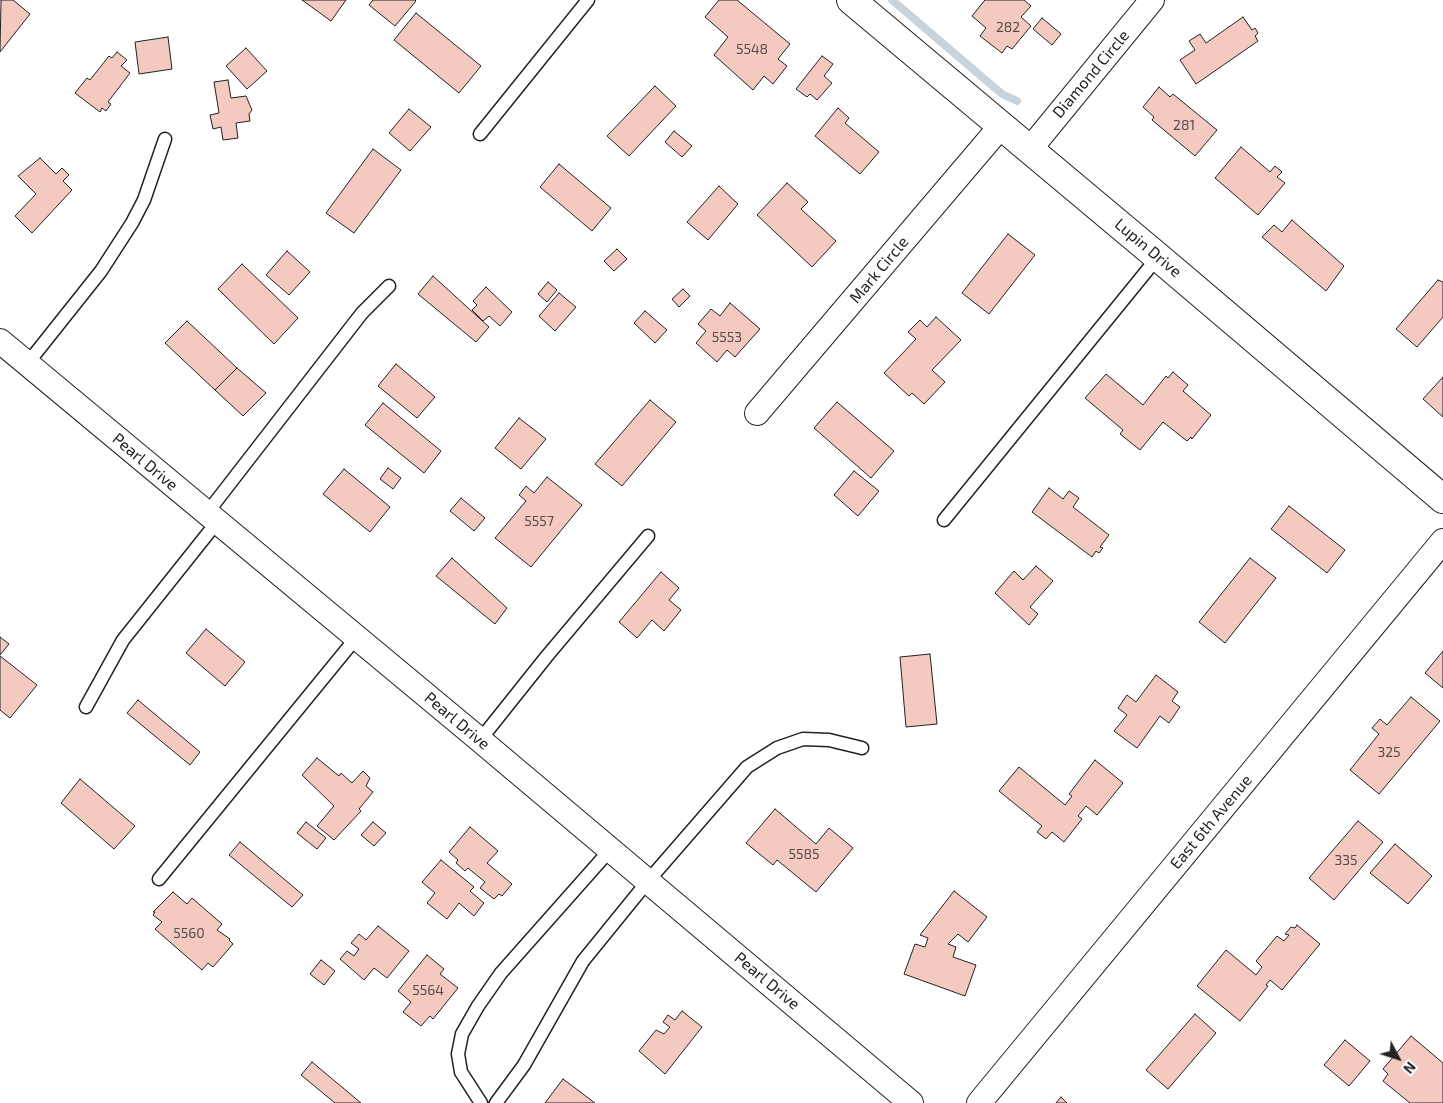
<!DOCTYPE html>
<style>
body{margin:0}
#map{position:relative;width:1443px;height:1103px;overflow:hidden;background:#fff;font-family:"Exo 2",sans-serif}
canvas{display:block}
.north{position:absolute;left:1373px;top:1033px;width:50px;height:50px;-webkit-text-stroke:4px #fff;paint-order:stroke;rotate:130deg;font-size:14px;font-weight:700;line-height:20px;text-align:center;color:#222}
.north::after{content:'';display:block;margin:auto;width:18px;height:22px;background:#222;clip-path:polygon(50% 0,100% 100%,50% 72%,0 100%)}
</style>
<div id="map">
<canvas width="1443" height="1103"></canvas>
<div class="north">N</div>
</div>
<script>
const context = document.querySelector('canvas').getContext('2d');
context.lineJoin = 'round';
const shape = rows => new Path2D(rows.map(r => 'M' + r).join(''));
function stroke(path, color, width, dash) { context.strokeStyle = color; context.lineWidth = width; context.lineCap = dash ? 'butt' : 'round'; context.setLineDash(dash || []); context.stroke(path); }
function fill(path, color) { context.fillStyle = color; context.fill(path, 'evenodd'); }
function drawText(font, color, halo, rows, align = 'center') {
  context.font = font + ' "Exo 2",sans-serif'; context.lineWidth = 4; context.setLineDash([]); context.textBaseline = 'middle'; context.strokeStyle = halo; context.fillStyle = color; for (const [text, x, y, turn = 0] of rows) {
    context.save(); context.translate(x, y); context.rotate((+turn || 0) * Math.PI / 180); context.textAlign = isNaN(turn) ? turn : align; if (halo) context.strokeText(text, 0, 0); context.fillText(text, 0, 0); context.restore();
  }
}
const stream = shape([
 [892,0,1002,94,1017,101]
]);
const building = shape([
 [1,0,13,0,30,14,0,52,1,0],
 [302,0,346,0,331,21,302,0],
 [373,0,415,0,416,1,395,26,369,5,373,0],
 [719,0,737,0,790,44,778,59,787,66,773,84,764,76,753,90,714,55,728,37,705,17,719,0],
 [985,0,1024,0,1031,6,1021,17,1031,26,1012,49,1007,46,1002,53,980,36,986,28,972,16,985,0],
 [416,13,481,66,459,93,394,40,416,13],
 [1243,17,1252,30,1255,28,1258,33,1255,36,1258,41,1196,84,1180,60,1195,50,1189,41,1200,34,1206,43,1243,17],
 [1042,18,1061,34,1052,45,1033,29,1042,18],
 [168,37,172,69,139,74,135,42,168,37],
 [246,48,267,71,247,89,226,66,246,48],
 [117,52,127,60,121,66,130,73,108,102,111,104,106,111,102,108,100,112,75,93,87,78,90,80,109,56,112,58,117,52],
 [822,56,833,64,824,76,832,83,817,100,810,94,807,97,796,89,822,56],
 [228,80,231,98,246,96,252,110,249,114,250,121,236,123,238,138,223,140,221,127,213,129,210,115,219,113,214,82,228,80],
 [655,86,676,106,629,156,607,136,655,86],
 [1159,87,1170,97,1173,94,1217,130,1195,156,1152,120,1154,117,1143,107,1159,87],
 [838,108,849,118,845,123,879,152,860,174,815,136,838,108],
 [409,109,431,127,410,151,389,133,409,109],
 [674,131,692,146,682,157,665,142,674,131],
 [1241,147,1270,172,1275,166,1282,172,1277,177,1285,183,1258,215,1215,178,1241,147],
 [373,149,401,170,354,233,326,213,373,149],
 [40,158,56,174,62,168,69,175,63,181,72,190,32,233,15,216,36,194,18,176,40,158],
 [559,164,611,208,592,231,540,187,559,164],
 [787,183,808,202,801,209,836,241,812,267,757,215,787,183],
 [719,186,738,204,708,240,687,222,719,186],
 [1292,220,1344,266,1326,291,1262,237,1274,225,1282,232,1292,220],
 [1008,234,1035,255,989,314,962,293,1008,234],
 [617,249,627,259,614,271,604,261,617,249],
 [287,251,310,272,289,295,266,275,287,251],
 [242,264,298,318,274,344,218,289,242,264],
 [433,276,489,327,476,342,418,294,433,276],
 [1438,280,1443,282,1443,317,1417,347,1396,329,1438,280],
 [548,282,557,290,547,302,538,294,548,282],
 [486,287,512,312,500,326,489,316,483,321,472,310,477,305,473,301,486,287],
 [683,289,690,296,679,307,672,299,683,289],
 [559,293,576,307,555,331,539,316,559,293],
 [730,303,760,329,735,357,727,350,717,362,696,343,706,331,698,324,711,309,720,316,730,303],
 [645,311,667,330,655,343,634,323,645,311],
 [936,317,961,340,932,370,945,382,924,404,912,393,909,396,884,373,916,339,908,332,920,320,927,327,936,317],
 [187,321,237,368,215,390,165,343,187,321],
 [396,364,435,397,417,418,378,386,396,364],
 [237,368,266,393,243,416,215,390,237,368],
 [1173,372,1188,385,1183,391,1211,415,1192,439,1191,437,1187,441,1163,422,1140,450,1120,434,1123,430,1085,398,1106,374,1143,405,1166,376,1168,378,1173,372],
 [1443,377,1443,417,1423,399,1443,377],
 [650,400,676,422,622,486,595,464,650,400],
 [837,402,894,451,871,478,814,428,837,402],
 [383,403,441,451,424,473,365,425,383,403],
 [519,418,546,439,521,469,495,448,519,418],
 [388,468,401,478,393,489,380,479,388,468],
 [344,469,390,507,370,532,323,494,344,469],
 [854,471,879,491,858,516,834,495,854,471],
 [547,477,582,505,531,567,495,538,526,501,519,495,526,486,534,493,547,477],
 [1049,488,1063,499,1069,491,1079,498,1073,507,1109,535,1100,547,1103,548,1099,553,1096,551,1092,557,1032,512,1049,488],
 [461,498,485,518,474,531,450,511,461,498],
 [1289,506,1345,550,1327,573,1271,529,1289,506],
 [452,558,507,608,495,624,436,576,452,558],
 [1250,558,1276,578,1225,643,1199,622,1250,558],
 [1036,566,1053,581,1030,607,1038,614,1029,625,995,593,1014,571,1023,580,1036,566],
 [661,572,679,588,669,600,681,610,664,631,652,620,637,638,619,622,661,572],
 [206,629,245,662,225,686,186,653,206,629],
 [0,637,9,644,0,655,0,637],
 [1443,651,1443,688,1425,673,1443,651],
 [930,654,937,724,906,727,900,657,930,654],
 [0,656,37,685,10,718,0,710,0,656],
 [1156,675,1178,692,1172,701,1180,707,1169,723,1160,716,1137,748,1114,731,1127,715,1118,708,1127,695,1136,702,1156,675],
 [1411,697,1440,721,1379,794,1350,770,1379,734,1372,728,1380,719,1387,725,1411,697],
 [138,700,200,752,190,765,127,713,138,700],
 [317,758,339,776,341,773,352,783,363,771,370,778,366,786,373,792,359,809,361,811,334,840,317,826,334,806,302,775,317,758],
 [1095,760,1123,783,1097,815,1086,806,1078,816,1082,819,1064,842,1052,832,1046,839,1037,832,1042,826,999,791,1019,767,1065,805,1072,796,1069,794,1095,760],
 [80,779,135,826,114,849,61,803,80,779],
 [775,809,816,844,829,828,853,848,816,892,777,860,773,865,746,843,775,809],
 [1358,821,1383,842,1334,900,1309,878,1358,821],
 [306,822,326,838,317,849,297,833,306,822],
 [373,822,386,833,374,846,361,835,373,822],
 [470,827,498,851,487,863,512,884,502,896,499,894,494,899,480,888,485,882,468,868,465,871,456,863,458,860,449,852,470,827],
 [240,842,303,895,292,907,229,855,240,842],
 [1395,844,1432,876,1408,904,1370,873,1395,844],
 [441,860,474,887,470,891,484,903,474,916,459,903,447,919,427,903,435,893,422,882,441,860],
 [954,891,987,917,968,942,958,934,948,944,956,947,953,957,976,965,965,996,904,974,915,944,925,947,928,938,920,935,954,891],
 [173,892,187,904,192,898,222,924,217,930,230,939,229,940,233,944,213,967,208,963,202,970,155,929,162,922,153,915,155,912,153,912,173,892],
 [1297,925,1320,944,1282,990,1270,980,1266,985,1268,986,1240,1021,1197,986,1226,950,1256,975,1262,967,1256,961,1277,936,1284,941,1289,935,1285,934,1291,927,1295,928,1297,925],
 [378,926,409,951,387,978,374,968,364,980,340,959,347,951,354,956,359,949,351,943,359,934,366,940,378,926],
 [427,955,444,969,440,974,458,988,433,1019,430,1016,421,1026,403,1012,411,1002,398,991,427,955],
 [321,960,335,971,324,985,310,974,321,960],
 [682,1011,702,1027,665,1074,639,1051,656,1030,664,1034,670,1027,663,1022,668,1015,675,1020,682,1011],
 [1195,1014,1216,1033,1168,1089,1146,1070,1195,1014],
 [1411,1036,1443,1063,1443,1103,1410,1103,1383,1081,1388,1074,1383,1069,1411,1036],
 [1345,1040,1370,1061,1349,1086,1324,1065,1345,1040],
 [312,1062,361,1103,335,1103,301,1075,312,1062],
 [563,1079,595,1103,545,1103,563,1079],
 [1061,1097,1067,1103,1056,1103,1061,1097]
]);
const lane = shape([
 [480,134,588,0],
 [27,364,101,271,132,223,144,200,165,139],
 [207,513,362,313,389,286],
 [944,520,1158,257],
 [86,707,123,640,217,522],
 [480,740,547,656,648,536],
 [159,879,356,638],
 [481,1103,461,1072,458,1054,462,1034,478,1006,501,973,610,850],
 [496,1103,524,1065,583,961,648,881,747,767,777,748,803,739,829,740,862,748]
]);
const street = shape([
 [1030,149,1152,0],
 [0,341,480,740,911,1103],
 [757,413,1001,126],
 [979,1103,1443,541]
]);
const secondary = shape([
 [851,0,1158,257,1443,499]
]);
const numberNames = [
 ["282",1008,27],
 ["5548",752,49],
 ["281",1184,125],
 ["5553",727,337],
 ["5557",539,521],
 ["325",1389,752],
 ["5585",804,854],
 ["335",1346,860],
 ["5560",189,933],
 ["5564",428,990]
];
const streetNames = [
 ["Diamond Circle",1091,74,-50],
 ["Lupin Drive",1148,248,40],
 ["Mark Circle",879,270,-50],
 ["Pearl Drive",145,462,40],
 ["Pearl Drive",457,721,40],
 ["East 6th Avenue",1211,822,-50],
 ["Pearl Drive",767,981,40]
];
stroke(stream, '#c7d3dd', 8);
fill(building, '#f3c9c0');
stroke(building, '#222', 1);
stroke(lane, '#222', 15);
stroke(street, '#222', 26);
stroke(secondary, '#222', 30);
stroke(lane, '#fff', 12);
stroke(street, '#fff', 24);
stroke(secondary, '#fff', 28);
drawText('14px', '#564c4a', null, numberNames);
drawText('16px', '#222', '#fff', streetNames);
</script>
